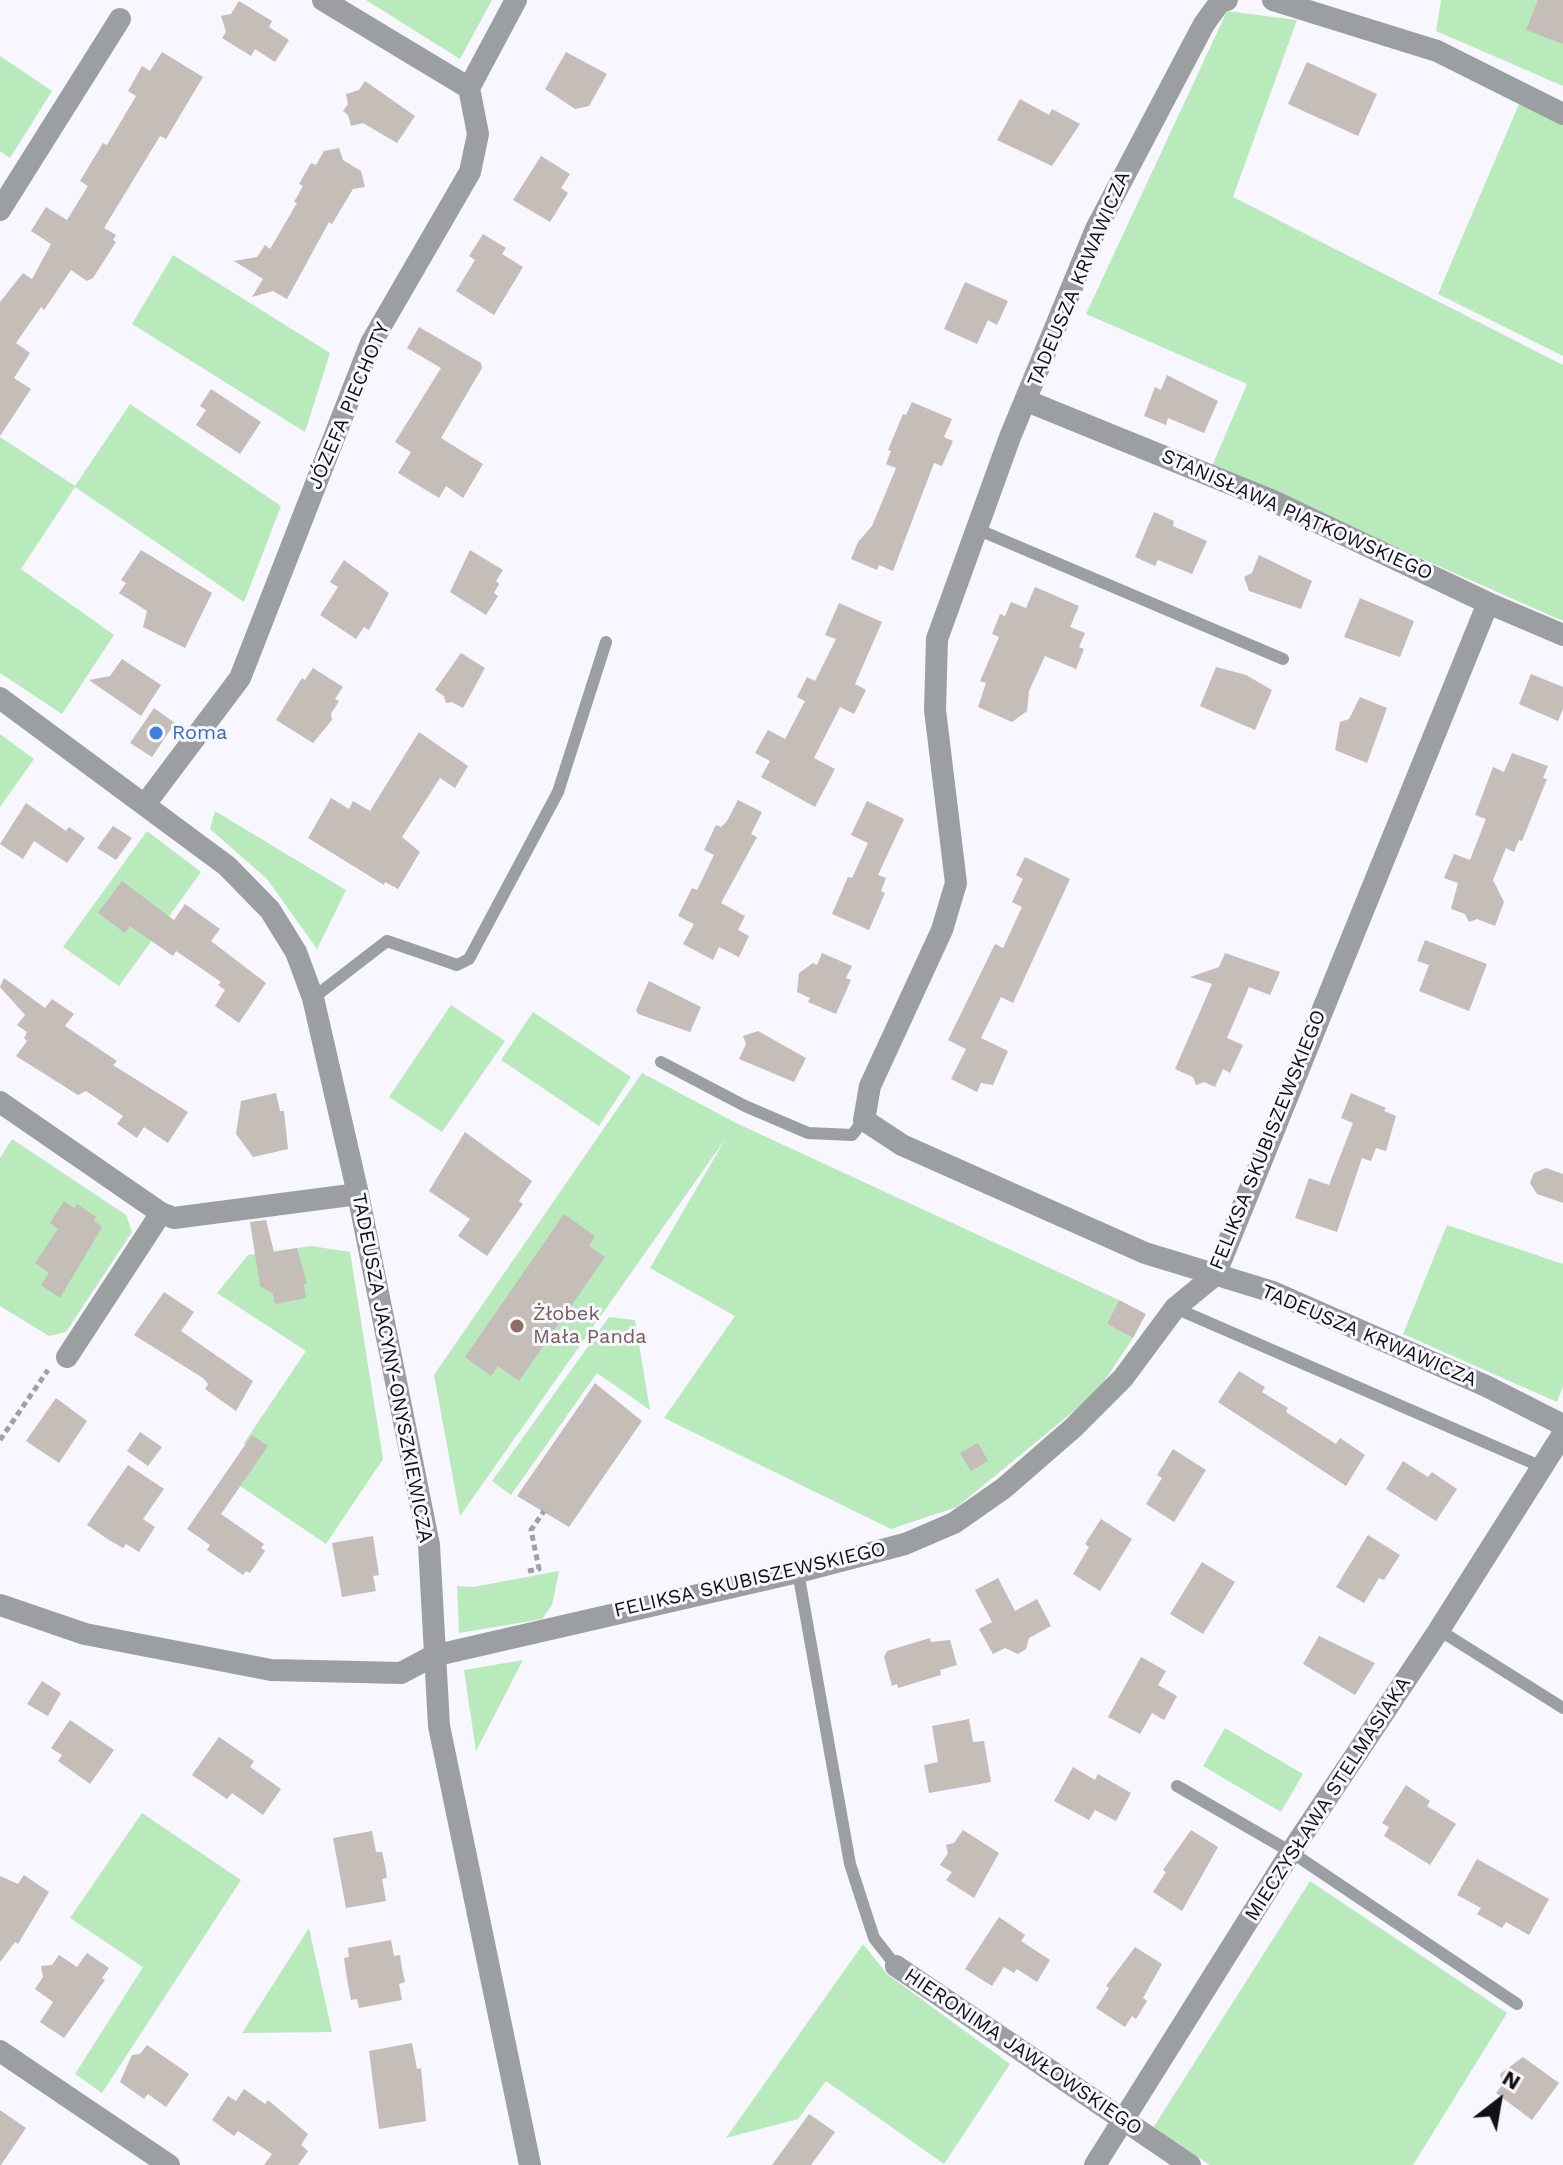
<!DOCTYPE html>
<meta charset="utf-8">
<style>
body{margin:0}
#map{position:relative;width:1563px;height:2165px;overflow:hidden;background:#f8f6fe;font-family:"Work Sans",sans-serif}
canvas{display:block}
.north{position:absolute;left:1459px;top:2061px;width:80px;height:80px;-webkit-text-stroke:6px #f8f6fe;paint-order:stroke;rotate:31deg;font-size:22px;font-weight:700;line-height:32px;text-align:center;color:#111113}
.north::after{content:'';display:block;margin:auto;width:28px;height:36px;background:#111113;clip-path:polygon(50% 0,100% 100%,50% 72%,0 100%)}
</style>
<div id="map">
<canvas width="1563" height="2165"></canvas>
<div class="north">N</div>
</div>
<script>
const context = document.querySelector('canvas').getContext('2d');
context.lineJoin = 'round';
function fill(path, color) { context.fillStyle = color; context.fill(path, 'evenodd'); }
const shape = rows => new Path2D(rows.map(r => 'M' + r).join(''));
function stroke(path, color, width, dash) { context.strokeStyle = color; context.lineWidth = width; context.lineCap = dash ? 'butt' : 'round'; context.setLineDash(dash || []); context.stroke(path); }
function drawText(font, color, halo, rows, align = 'center') {
  context.font = font + ' "Work Sans",sans-serif'; context.lineWidth = 6; context.setLineDash([]); context.textBaseline = 'middle'; context.strokeStyle = halo; context.fillStyle = color; for (const [text, x, y, turn = 0] of rows) {
    context.save(); context.translate(x, y); context.rotate((+turn || 0) * Math.PI / 180); context.textAlign = isNaN(turn) ? turn : align; if (halo) context.strokeText(text, 0, 0); context.fillText(text, 0, 0); context.restore();
  }
}
const green = shape([
 [366,0,492,0,460,59],
 [1441,0,1563,0,1563,86,1436,31],
 [1227,11,1297,20,1233,197,1563,365,1563,621,1212,466,1247,384,1086,314],
 [0,56,52,91,10,158,0,151],
 [1519,104,1563,124,1563,356,1438,294],
 [173,255,330,353,305,432,132,324],
 [130,404,281,506,244,602,75,487,21,569,114,635,62,714,0,673,0,437,75,486],
 [0,734,34,759,0,807],
 [215,811,346,890,317,949,267,879,210,829],
 [147,831,201,872,119,986,63,947],
 [451,1005,505,1041,442,1132,389,1097],
 [533,1012,631,1077,599,1126,501,1060],
 [642,1073,736,1123,1119,1300,1107,1324,1133,1338,1097,1392,957,1507,891,1529,664,1418,735,1316,650,1268,726,1138,460,1516,434,1375],
 [12,1139,126,1215,132,1232,66,1332,49,1336,0,1306,0,1158],
 [1447,1225,1563,1264,1563,1386,1557,1402,1403,1334],
 [311,1246,350,1252,383,1459,326,1544,240,1486,261,1455,244,1443,306,1351,217,1293,248,1255],
 [609,1317,635,1320,650,1410,597,1373,511,1495,492,1481],
 [559,1571,552,1605,542,1619,459,1633,457,1586,473,1587],
 [523,1660,476,1751,464,1670],
 [1225,1728,1303,1774,1281,1812,1203,1766],
 [142,1813,241,1880,102,2093,75,2074,143,1967,70,1918],
 [1310,1881,1507,2013,1413,2165,1210,2165,1153,2128],
 [309,1928,332,2032,242,2033],
 [863,1944,887,1974,1010,2064,944,2164,826,2081,798,2119,726,2138]
]);
const building = shape([
 [1538,0,1563,0,1563,44,1526,30],
 [239,1,272,21,269,27,289,40,275,62,255,49,251,56,222,38,226,32,221,16,231,14],
 [162,52,203,77,166,139,160,136,104,228,116,235,113,240,116,242,93,278,87,281,71,270,44,310,41,307,16,343,30,353,14,378,31,389,0,436,0,302,23,273,32,279,51,244,31,231,46,207,67,220,88,186,80,181,103,143,107,145,136,96,128,91,142,66,150,71],
 [566,52,607,74,589,106,575,109,545,89],
 [1307,62,1377,94,1358,136,1288,104],
 [365,81,415,116,397,143,363,123,351,126,348,115,343,111,348,104,346,94,359,90],
 [1020,99,1049,115,1052,109,1080,124,1052,166,997,140],
 [339,148,343,160,361,171,365,187,353,189,332,224,329,222,287,299,273,291,252,297,263,279,234,261,257,257,265,245,270,249,297,203,294,202,303,186,299,184,311,163,316,165,324,151],
 [541,156,570,174,561,188,568,193,550,222,513,200],
 [483,234,506,248,502,254,523,267,494,315,456,291,475,260,469,256],
 [965,282,1008,301,997,325,988,320,977,344,944,329],
 [419,327,481,363,482,368,441,438,483,464,463,498,446,486,439,498,398,473,411,452,395,442,441,368,407,348],
 [1167,375,1218,401,1204,433,1168,418,1166,425,1144,416,1155,387,1161,390],
 [211,389,261,422,240,454,196,425,206,410,200,406],
 [912,402,952,419,944,437,953,441,942,466,934,463,893,571,879,565,877,570,851,559,858,542,872,526,896,468,886,464,891,451,888,450,903,414,906,415],
 [1154,512,1174,521,1173,526,1207,541,1192,574,1158,560,1155,566,1135,557],
 [141,550,212,593,185,648,143,627,147,611,119,593,126,583,121,580],
 [470,550,503,570,496,581,499,584,494,593,498,596,486,615,450,592],
 [1259,555,1312,581,1301,609,1249,591,1244,577,1252,573],
 [344,560,389,593,369,630,364,627,356,639,320,615,338,587,330,582],
 [1035,587,1079,606,1070,627,1085,633,1079,647,1084,649,1076,669,1045,656,1029,691,1027,711,1012,722,978,707,986,683,980,681,999,637,992,634,1000,614,1005,616,1011,602,1026,608],
 [1360,598,1414,621,1400,657,1344,637],
 [839,603,882,622,855,684,866,690,854,714,840,707,814,758,835,769,815,807,761,777,770,761,755,753,768,730,785,739,805,701,797,697,807,677,815,681,836,639,825,635],
 [461,653,485,668,463,708,452,702,446,703,444,696,435,690],
 [122,659,161,685,141,716,89,680,110,676],
 [1216,667,1246,675,1272,690,1255,730,1200,706],
 [313,668,343,687,335,699,339,701,331,714,332,720,313,743,276,720,302,678,305,680],
 [1531,674,1563,687,1563,709,1558,721,1519,704],
 [1360,697,1387,708,1367,763,1335,750,1340,722,1349,719],
 [154,708,175,723,152,757,130,743],
 [419,732,468,766,455,788,440,778,402,837,420,852,398,889,385,882,384,885,308,838,331,798,349,809,353,801,370,811],
 [1512,753,1548,766,1543,778,1547,779,1522,841,1519,840,1514,852,1506,848,1493,880,1504,902,1495,926,1477,919,1469,922,1465,914,1451,909,1458,883,1444,878,1454,854,1470,860,1486,819,1475,815,1493,767,1504,772],
 [738,800,762,812,751,834,757,837,721,903,745,916,738,930,749,936,739,957,719,947,713,960,683,944,694,924,678,916,692,888,697,890,714,855,704,850,716,825,721,827,727,821],
 [867,801,904,819,878,875,886,878,881,891,885,893,869,930,832,914,848,877,852,878,868,843,851,835],
 [26,803,66,831,69,827,85,838,67,863,34,841,23,859,0,844],
 [113,826,132,838,116,860,97,848],
 [1025,857,1070,879,1013,1003,1001,997,981,1038,1008,1051,993,1085,981,1083,977,1092,951,1079,966,1049,948,1040,995,944,1003,948,1022,907,1012,902,1023,879,1016,875],
 [122,881,174,920,185,904,220,929,211,941,266,983,239,1023,215,1006,225,990,218,985,221,982,176,951,173,956,130,926,125,933,98,913],
 [1425,940,1487,964,1469,1011,1419,991,1429,965,1417,961],
 [822,953,852,966,846,978,851,980,836,1014,808,1002,810,998,797,992,799,973,813,963,817,965],
 [1225,953,1280,972,1270,995,1249,987,1227,1038,1243,1045,1230,1073,1223,1069,1215,1087,1204,1082,1196,1085,1193,1077,1175,1069,1212,984,1190,977,1219,967],
 [4,978,45,1008,52,999,74,1014,65,1026,117,1061,113,1065,188,1112,168,1143,144,1127,137,1138,117,1124,123,1116,86,1091,78,1095,16,1056,27,1041,24,1038,27,1032,17,1025,25,1015,0,987],
 [649,981,701,1007,690,1032,638,1014,636,1010],
 [758,1031,806,1058,794,1082,739,1059,746,1044,743,1036],
 [276,1093,280,1111,284,1111,288,1149,253,1157,236,1134,241,1101],
 [1351,1093,1386,1108,1384,1111,1396,1116,1386,1151,1376,1148,1371,1161,1362,1158,1337,1232,1295,1218,1309,1178,1329,1185,1353,1123,1341,1118],
 [465,1132,532,1181,519,1201,523,1204,487,1256,458,1236,470,1219,429,1191],
 [1546,1168,1563,1174,1563,1203,1537,1194,1530,1183,1534,1173],
 [64,1201,74,1208,77,1204,96,1217,94,1221,102,1227,60,1298,41,1285,49,1273,35,1263,58,1229,50,1223],
 [564,1214,595,1236,589,1246,605,1257,519,1381,498,1366,491,1376,465,1357],
 [266,1220,274,1252,297,1248,307,1284,304,1284,306,1298,275,1304,273,1294,260,1286,250,1222],
 [164,1292,194,1312,181,1331,253,1381,236,1411,205,1389,208,1384,203,1378,134,1335],
 [1119,1300,1146,1314,1133,1338,1107,1324],
 [1239,1371,1265,1387,1262,1392,1288,1408,1286,1412,1336,1444,1340,1438,1365,1455,1346,1486,1218,1402],
 [595,1383,642,1421,569,1527,517,1496],
 [56,1398,87,1421,59,1463,26,1441],
 [140,1432,162,1447,148,1466,127,1451],
 [252,1435,268,1446,221,1514,264,1544,261,1548,265,1551,250,1573,246,1571,243,1575,207,1550,210,1545,187,1529],
 [978,1443,988,1461,971,1471,960,1453],
 [1173,1449,1206,1470,1174,1522,1146,1504,1162,1478,1157,1475],
 [1403,1461,1428,1477,1432,1472,1457,1489,1436,1521,1386,1489],
 [128,1465,164,1489,143,1519,155,1527,139,1552,126,1544,123,1548,109,1540,87,1525],
 [1101,1519,1132,1539,1100,1591,1073,1574,1089,1547,1085,1544],
 [1368,1535,1400,1555,1384,1580,1379,1578,1364,1603,1336,1587],
 [373,1536,379,1575,373,1576,376,1591,342,1597,332,1543],
 [1202,1562,1235,1582,1203,1634,1170,1614],
 [998,1578,1015,1611,1037,1599,1051,1626,1029,1638,1026,1649,1018,1654,1005,1648,993,1654,979,1629,992,1622,975,1590],
 [1319,1636,1375,1663,1355,1695,1303,1664],
 [930,1638,931,1642,950,1640,957,1665,940,1670,941,1675,898,1688,897,1684,892,1686,884,1657,887,1651],
 [1141,1657,1166,1671,1158,1685,1177,1696,1164,1720,1152,1713,1140,1734,1108,1717],
 [42,1681,61,1693,48,1716,27,1704],
 [969,1719,973,1742,984,1741,991,1782,929,1793,924,1765,938,1762,932,1726],
 [70,1720,114,1750,90,1784,58,1761,62,1755,51,1748],
 [219,1737,254,1761,250,1767,281,1789,263,1815,232,1793,227,1799,192,1775],
 [1073,1767,1095,1780,1098,1774,1131,1793,1116,1821,1095,1810,1089,1820,1054,1801],
 [1406,1785,1430,1801,1427,1806,1456,1824,1430,1865,1384,1836,1389,1827,1382,1823],
 [963,1830,999,1853,974,1898,946,1880,952,1872,940,1865,948,1853,946,1845,954,1843],
 [1191,1830,1218,1847,1182,1911,1153,1892,1166,1872,1163,1870],
 [372,1831,376,1852,382,1852,385,1865,387,1878,382,1879,386,1901,346,1908,333,1838],
 [1477,1859,1549,1899,1529,1935,1506,1922,1502,1928,1477,1914,1481,1908,1457,1895],
 [24,1875,49,1892,18,1944,15,1942,0,1962,0,1876,18,1884],
 [999,1917,1025,1935,1021,1941,1050,1960,1037,1982,1017,1969,1014,1973,1004,1967,992,1986,965,1969],
 [391,1940,394,1956,400,1955,402,1969,405,1982,399,1984,402,2000,359,2008,357,1999,351,2000,347,1979,344,1958,349,1957,348,1948],
 [1135,1947,1162,1964,1143,1998,1147,2001,1136,2019,1132,2016,1125,2027,1096,2008,1109,1988,1106,1986],
 [87,1953,109,1968,102,1978,105,1980,64,2038,40,2022,53,2002,35,1989,43,1977,41,1966,52,1965,59,1955,77,1967],
 [412,2043,417,2069,421,2068,426,2121,379,2129,369,2051],
 [147,2045,189,2074,166,2107,148,2094,144,2099,120,2082,132,2055,140,2054],
 [1523,2057,1559,2083,1532,2120,1496,2093,1502,2085,1500,2074],
 [244,2089,265,2104,268,2100,308,2134,301,2145,308,2151,298,2165,264,2165,272,2154,238,2131,234,2136,212,2120,228,2096,236,2101],
 [0,2110,26,2128,1,2165,0,2165],
 [809,2114,835,2132,811,2165,772,2165]
]);
const path = shape([
 [0,1440,48,1370],
 [528,1571,539,1569,531,1530,544,1511]
]);
const service = shape([
 [979,530,1283,659],
 [313,998,387,941,457,965,469,959,558,792,606,642],
 [661,1062,745,1106,808,1133,852,1135,864,1120],
 [1175,1308,1542,1467],
 [798,1572,850,1864,874,1938,896,1966],
 [1439,1630,1563,1708],
 [1177,1786,1291,1852,1517,2004]
]);
const minor = shape([
 [323,0,469,88],
 [1227,0,1220,2,1204,24,1096,229,1010,437,937,639,935,710,956,883,942,930,870,1086,864,1120,902,1145,1145,1253,1273,1292,1486,1386,1563,1425],
 [1273,0,1437,51,1563,114],
 [0,210,120,19],
 [1027,401,1273,501,1488,603,1563,635],
 [0,698,227,866,270,910,296,952,313,998,358,1194,429,1545,439,1726,530,2165],
 [146,803,240,678,371,343,470,172,478,134,469,88,516,0],
 [0,1102,161,1213,174,1218,358,1194],
 [67,1357,161,1213],
 [0,1605,85,1634,271,1670,401,1673,433,1656,798,1572,905,1544,954,1523,1004,1488,1073,1428,1123,1378,1175,1308,1215,1275,1488,603],
 [896,1966,1190,2165],
 [0,2051,169,2165],
 [1095,2165,1291,1852,1439,1630,1563,1434]
]);
const markers = [
 [156,733,8,"#3f7fe0"],
 [517,1326,8,"#8d6e63"]
];
const streetNames = [
 ["TADEUSZA KRWAWICZA",1079,279,-67],
 ["JÓZEFA PIECHOTY",349,406,-67],
 ["STANISŁAWA PIĄTKOWSKIEGO",1297,515,24],
 ["FELIKSA SKUBISZEWSKIEGO",1268,1140,-68],
 ["TADEUSZA KRWAWICZA",1369,1336,23],
 ["TADEUSZA JACYNY-ONYSZKIEWICZA",392,1368,79],
 ["FELIKSA SKUBISZEWSKIEGO",750,1580,-13],
 ["MIECZYSŁAWA STELMASIAKA",1328,1799,-57],
 ["HIERONIMA JAWŁOWSKIEGO",1023,2052,34]
];
const shopNames = [
 ["Roma",172,733]
];
const educationNames = [
 ["Żłobek",533,1314],
 ["Mała Panda",533,1337]
];
fill(green, '#b9eabc');
fill(building, '#c4bdb8');
stroke(path, '#a1a0a5', 5, [6, 4]);
stroke(service, '#9c9fa1', 12);
stroke(minor, '#9c9fa1', 22);
for (const [x, y, r, color] of markers) { const dot = new Path2D(); dot.arc(x, y, r, 0, 2 * Math.PI); context.fillStyle = color; context.fill(dot); stroke(dot, '#f8f6fe', 3); }
drawText('20px', '#111113', '#f8f6fe', streetNames);
drawText('20px', '#366cbe', '#f8f6fe', shopNames, 'left');
drawText('20px', '#785e54', '#f8f6fe', educationNames, 'left');
</script>
